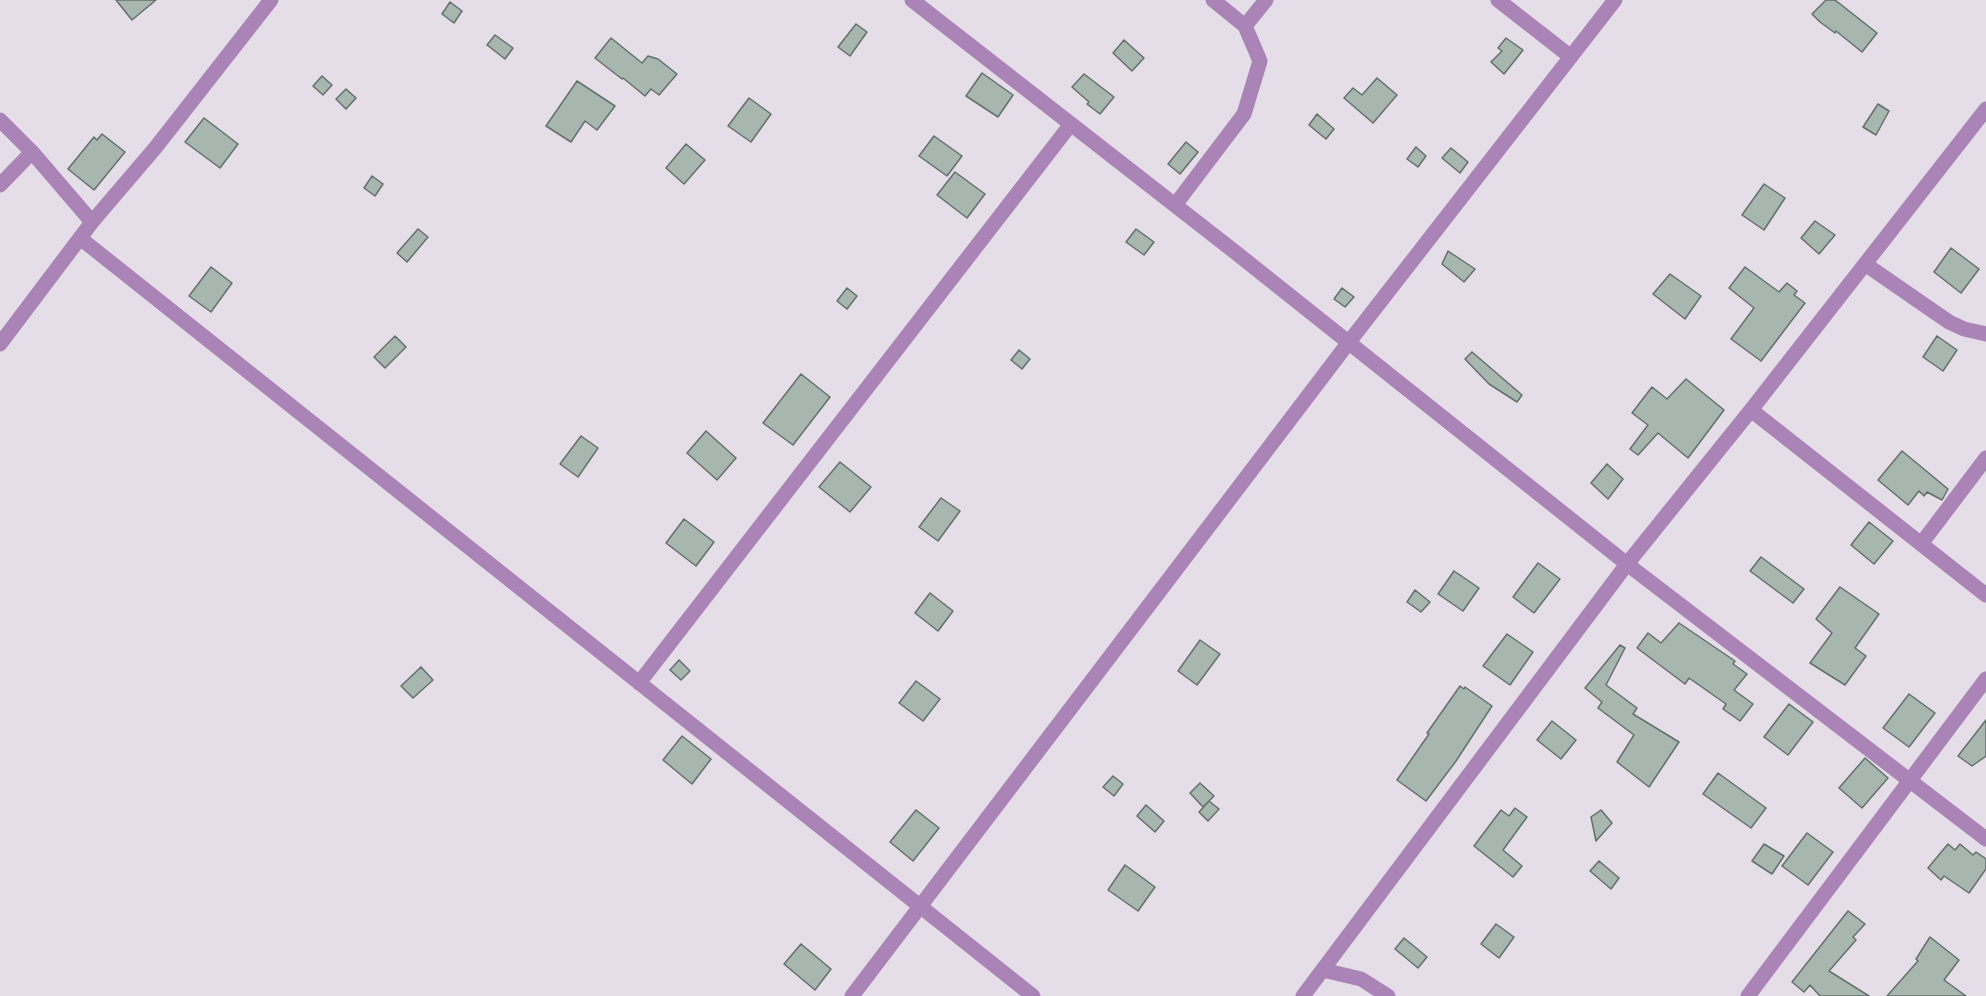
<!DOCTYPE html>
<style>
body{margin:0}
canvas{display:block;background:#e5dde7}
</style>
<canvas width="1986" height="996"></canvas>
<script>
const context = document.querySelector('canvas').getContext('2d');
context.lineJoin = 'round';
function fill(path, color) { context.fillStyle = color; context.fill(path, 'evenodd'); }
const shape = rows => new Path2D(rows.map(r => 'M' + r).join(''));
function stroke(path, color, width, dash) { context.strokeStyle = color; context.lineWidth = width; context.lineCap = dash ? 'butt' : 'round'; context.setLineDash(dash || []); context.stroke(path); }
const building = shape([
 [116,0,156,0,132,20,116,0],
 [1826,0,1835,0,1877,33,1862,52,1836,31,1835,33,1820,22,1812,14,1826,0],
 [450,2,462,11,454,23,442,14,450,2],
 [856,24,867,32,850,56,838,47,856,24],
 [495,35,513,48,505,59,487,45,495,35],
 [611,38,642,63,648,56,658,59,677,74,659,95,651,89,645,96,623,78,622,79,595,58,611,38],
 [1506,38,1523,50,1504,74,1491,62,1502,51,1498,48,1506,38],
 [1124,40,1144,58,1132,71,1113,53,1124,40],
 [982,73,1013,95,998,117,966,96,982,73],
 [1084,74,1114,97,1100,114,1087,104,1089,102,1072,87,1084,74],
 [322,76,332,85,323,95,313,86,322,76],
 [1377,78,1397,95,1373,123,1344,98,1353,88,1362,95,1377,78],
 [577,81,615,106,597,130,585,121,571,142,546,126,577,81],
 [346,89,356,98,346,109,336,99,346,89],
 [749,98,771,114,751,142,728,126,749,98],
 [1878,104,1889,111,1876,135,1863,127,1878,104],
 [1317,114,1334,129,1326,139,1309,125,1317,114],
 [204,118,238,144,220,168,185,142,204,118],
 [102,134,125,152,94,190,68,169,94,137,97,140,102,134],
 [934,136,962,156,947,176,919,156,934,136],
 [1186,142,1198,152,1180,174,1168,164,1186,142],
 [686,144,705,160,684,184,666,168,686,144],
 [1416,147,1426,156,1418,167,1407,159,1416,147],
 [1451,148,1468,162,1460,173,1442,158,1451,148],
 [955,172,985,194,967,218,937,195,955,172],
 [372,176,383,184,375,196,364,188,372,176],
 [1764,184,1785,198,1764,230,1742,215,1764,184],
 [1815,221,1835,235,1819,254,1801,238,1815,221],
 [418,229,428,237,407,262,397,253,418,229],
 [1136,229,1154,242,1144,255,1126,242,1136,229],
 [1951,248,1979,269,1961,293,1934,272,1951,248],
 [1448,251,1475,269,1464,282,1442,264,1448,251],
 [211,267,232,283,211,312,189,296,211,267],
 [1745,267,1779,292,1787,283,1797,291,1794,295,1805,303,1761,361,1731,339,1754,308,1729,288,1745,267],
 [1670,274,1701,296,1685,319,1653,294,1670,274],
 [847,288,857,296,847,309,837,301,847,288],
 [1342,288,1354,297,1345,307,1334,299,1342,288],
 [395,336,406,347,385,368,374,357,395,336],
 [1937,336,1957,350,1943,371,1923,357,1937,336],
 [1019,350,1030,359,1022,369,1011,360,1019,350],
 [1472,352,1522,395,1517,402,1489,384,1465,359,1472,352],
 [801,374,830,397,793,445,763,423,801,374],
 [1686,379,1724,410,1688,458,1658,433,1638,455,1630,449,1648,425,1632,413,1652,387,1667,399,1686,379],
 [706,431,736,458,717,480,687,453,706,431],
 [581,436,598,448,578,477,560,464,581,436],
 [1902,451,1948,489,1942,500,1927,492,1924,496,1919,491,1908,505,1878,480,1902,451],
 [840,462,871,487,850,512,819,487,840,462],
 [1607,464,1623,479,1608,499,1591,483,1607,464],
 [941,498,960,511,938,541,919,527,941,498],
 [684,519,714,542,696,566,666,543,684,519],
 [1869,522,1893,541,1874,564,1851,545,1869,522],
 [1761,557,1804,589,1793,603,1750,571,1761,557],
 [1538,563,1560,579,1534,613,1513,597,1538,563],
 [1454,571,1479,588,1463,611,1438,594,1454,571],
 [1840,587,1879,614,1855,648,1866,656,1845,685,1810,663,1832,633,1816,619,1840,587],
 [1415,590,1430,602,1421,612,1407,602,1415,590],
 [930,593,953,611,938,631,915,613,930,593],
 [1679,623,1735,661,1733,664,1747,674,1734,690,1753,704,1740,721,1723,709,1726,704,1689,678,1685,684,1637,648,1648,633,1661,643,1679,623],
 [1507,634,1533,652,1510,685,1483,666,1507,634],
 [1200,640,1220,654,1197,685,1178,671,1200,640],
 [1620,645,1625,648,1606,685,1637,708,1633,714,1679,742,1649,787,1617,762,1634,735,1598,708,1602,702,1585,688,1620,645],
 [679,660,690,671,681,680,670,670,679,660],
 [421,667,433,680,413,698,401,686,421,667],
 [916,681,940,699,923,721,899,703,916,681],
 [1460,686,1464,689,1465,687,1492,706,1456,761,1426,801,1397,780,1429,734,1427,733,1460,686],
 [1909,694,1935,713,1909,747,1883,728,1909,694],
 [1789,704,1813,722,1788,755,1764,737,1789,704],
 [1986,720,1986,756,1972,766,1958,756,1986,720],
 [1552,721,1576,740,1561,759,1537,740,1552,721],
 [682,736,711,759,692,784,663,760,682,736],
 [1865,758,1888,778,1862,808,1839,788,1865,758],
 [1718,773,1766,808,1751,828,1703,794,1718,773],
 [1113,776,1123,784,1114,796,1103,787,1113,776],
 [1200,783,1214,796,1203,807,1190,793,1200,783],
 [1209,801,1219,809,1208,821,1199,812,1209,801],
 [1146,805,1164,821,1155,832,1137,816,1146,805],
 [1515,808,1527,817,1503,850,1522,866,1513,877,1474,846,1501,810,1509,816,1515,808],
 [916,810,939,828,913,861,890,842,916,810],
 [1601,810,1612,823,1596,841,1591,817,1601,810],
 [1807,833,1833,852,1808,885,1782,866,1807,833],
 [1764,844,1784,856,1772,874,1752,861,1764,844],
 [1948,844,1955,850,1960,844,1973,855,1976,852,1986,859,1986,869,1969,893,1944,876,1941,880,1928,868,1948,844],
 [1599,861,1619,878,1611,889,1590,871,1599,861],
 [1125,865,1155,887,1138,911,1108,890,1125,865],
 [1848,911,1865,924,1853,937,1856,940,1829,971,1869,996,1820,996,1810,985,1804,992,1792,982,1848,911],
 [1496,924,1514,937,1499,958,1481,944,1496,924],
 [1930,937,1959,960,1944,980,1966,996,1887,996,1918,961,1916,959,1930,937],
 [1404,938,1427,957,1418,968,1395,949,1404,938],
 [801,944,831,969,815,990,784,964,801,944]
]);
const street = shape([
 [912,0,1235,252,1627,564,1986,839],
 [1213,0,1245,26],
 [1498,0,1571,57],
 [0,120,32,152,92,222],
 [0,185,32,152],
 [1175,205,1244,114,1260,61,1245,26,1266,0],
 [80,238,1033,996],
 [1865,264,1949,322,1964,329,1986,334],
 [0,344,92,222,156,147,271,0],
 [1751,410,1986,595],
 [1921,544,1986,458],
 [639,683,1071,124],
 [1323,970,1361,979,1388,996],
 [852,996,1349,342,1615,0],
 [1303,996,1627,564,1751,410,1986,109],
 [1748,996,1986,679]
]);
fill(building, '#a8b6b0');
stroke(building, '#64706c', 1.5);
stroke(street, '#aa84b6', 15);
</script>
